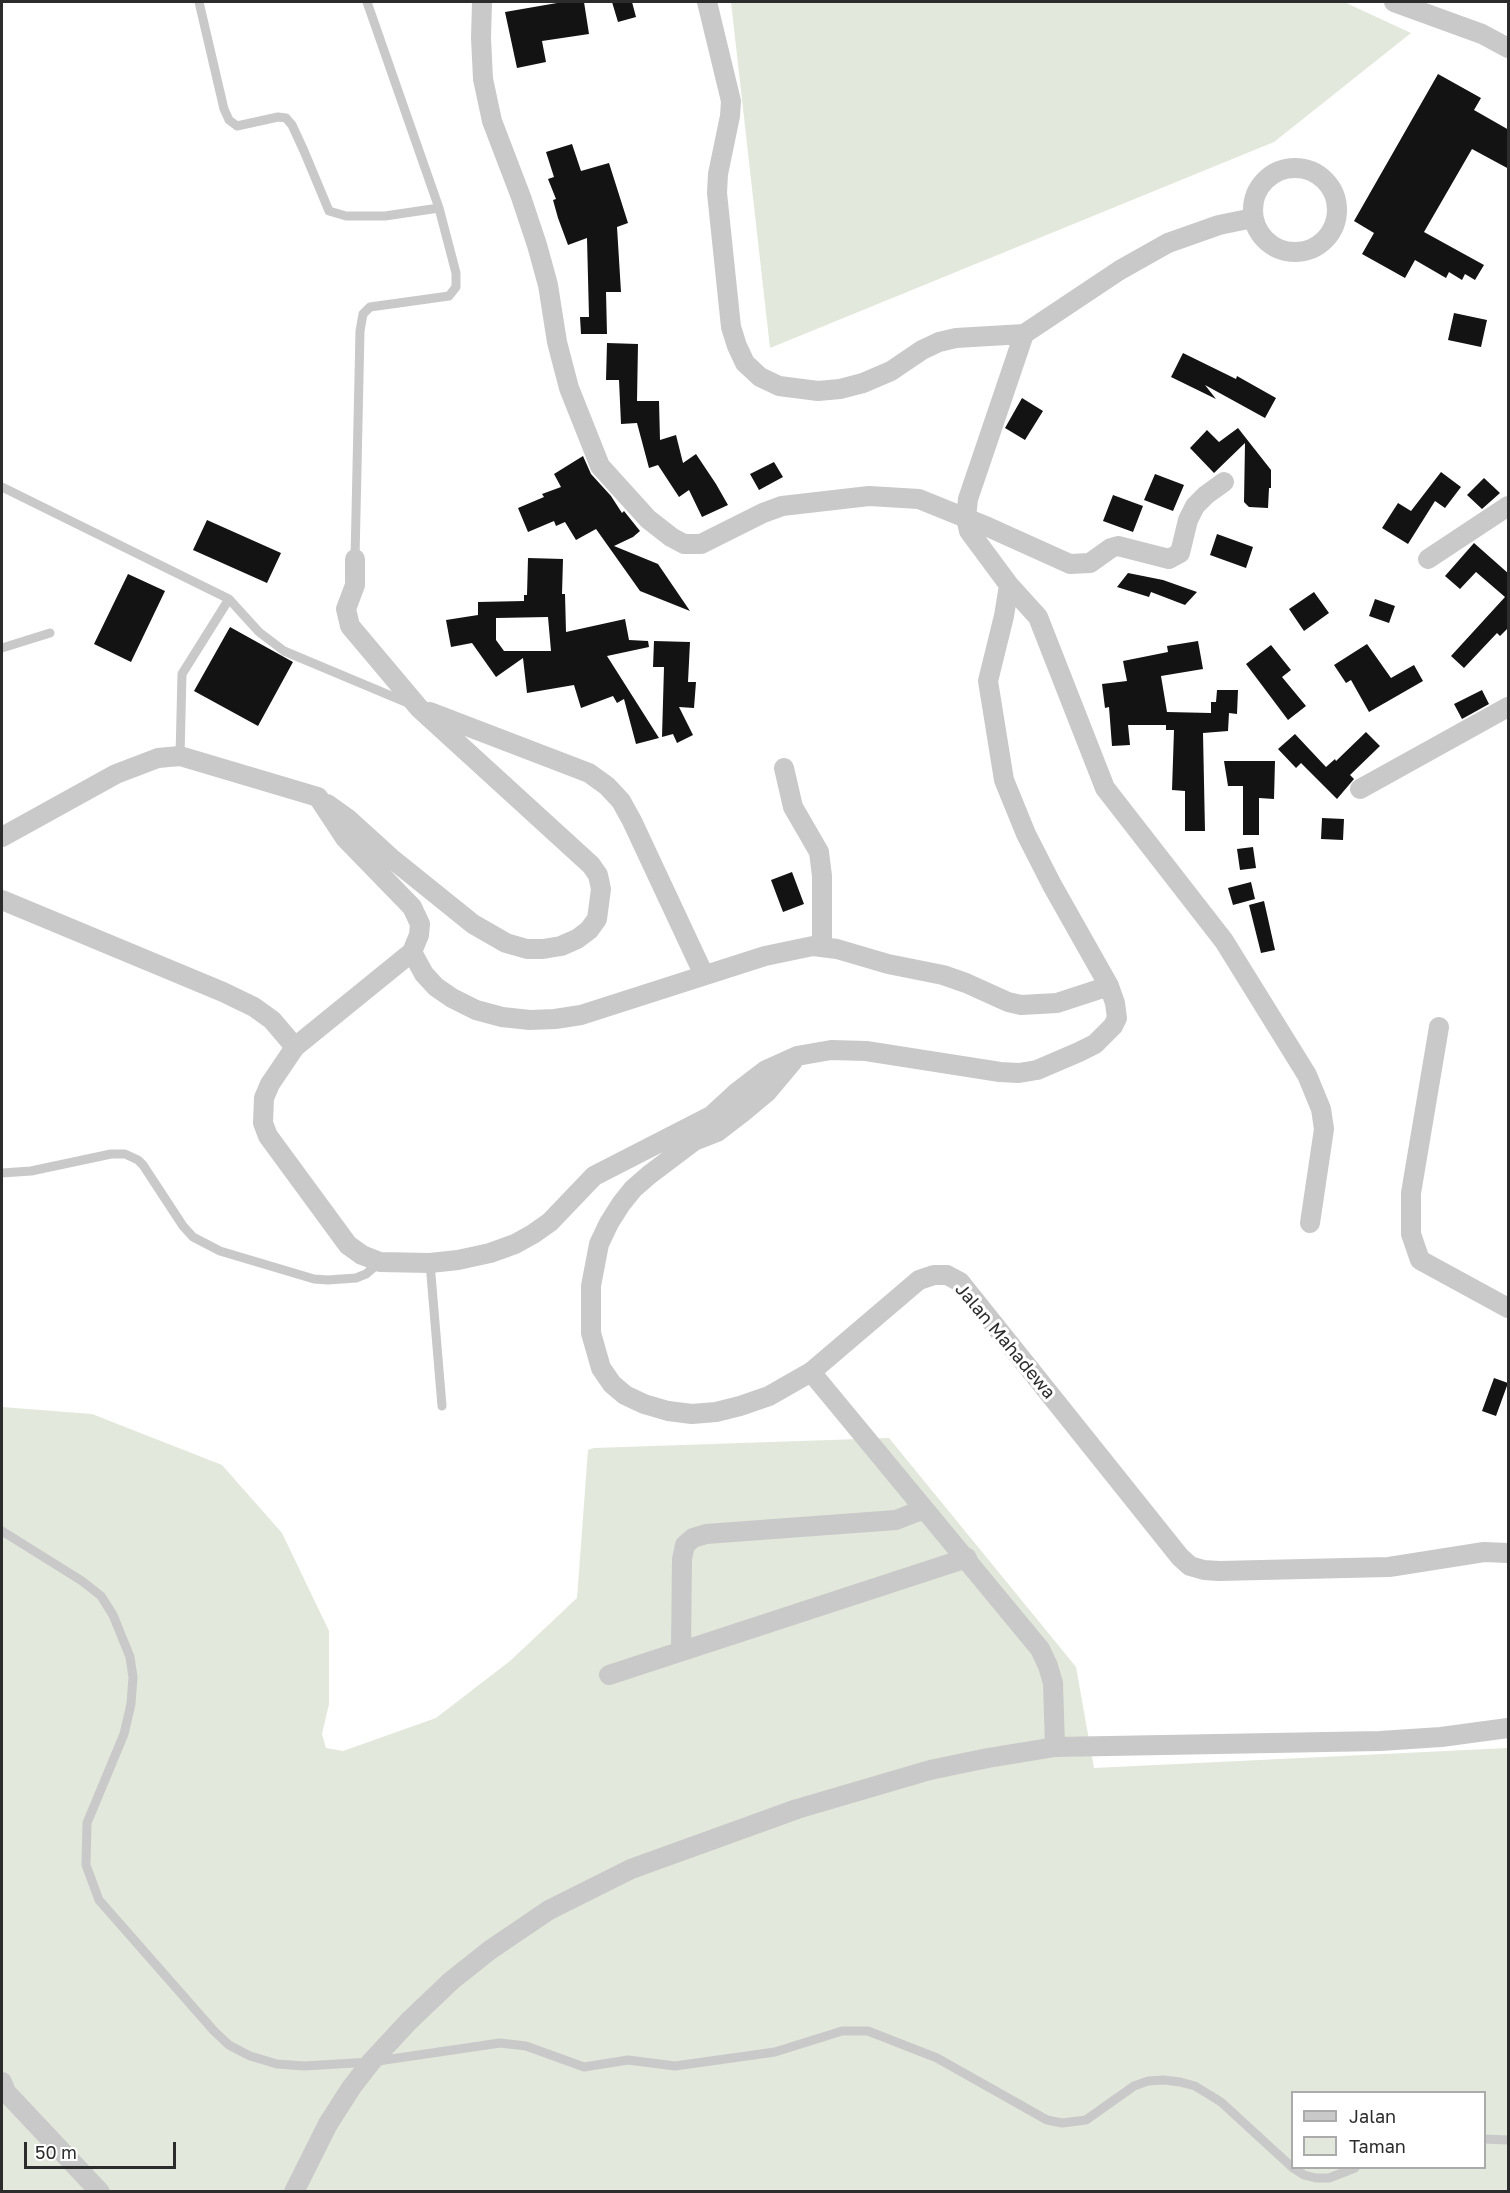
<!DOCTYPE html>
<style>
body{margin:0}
#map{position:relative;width:1510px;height:2193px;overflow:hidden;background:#fff;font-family:"Golos Text",sans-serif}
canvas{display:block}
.frame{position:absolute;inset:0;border:3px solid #2c2c2c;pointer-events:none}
.legend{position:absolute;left:1291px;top:2091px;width:195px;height:78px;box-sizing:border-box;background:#fff;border:2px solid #ababab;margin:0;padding:8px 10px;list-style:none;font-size:18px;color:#2c2c2c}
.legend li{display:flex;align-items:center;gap:12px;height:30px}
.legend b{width:30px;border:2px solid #ababab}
.scale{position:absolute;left:24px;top:2142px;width:152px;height:27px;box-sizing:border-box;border:3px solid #2c2c2c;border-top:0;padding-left:8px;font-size:18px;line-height:21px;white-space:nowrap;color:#2c2c2c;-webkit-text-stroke:4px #fff;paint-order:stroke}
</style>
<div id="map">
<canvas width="1510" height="2193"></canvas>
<div class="frame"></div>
<ul class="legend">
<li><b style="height:8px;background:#c9c9c9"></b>Jalan</li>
<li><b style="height:16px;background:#e2e8db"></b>Taman</li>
</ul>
<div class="scale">50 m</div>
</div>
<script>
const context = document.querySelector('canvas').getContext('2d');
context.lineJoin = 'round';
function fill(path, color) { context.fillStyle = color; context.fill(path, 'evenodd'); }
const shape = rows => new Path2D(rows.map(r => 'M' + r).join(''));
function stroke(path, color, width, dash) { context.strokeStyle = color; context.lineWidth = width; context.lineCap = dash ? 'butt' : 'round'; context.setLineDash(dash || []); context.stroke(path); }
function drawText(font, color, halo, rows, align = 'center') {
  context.font = font + ' "Golos Text",sans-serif'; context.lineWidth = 6; context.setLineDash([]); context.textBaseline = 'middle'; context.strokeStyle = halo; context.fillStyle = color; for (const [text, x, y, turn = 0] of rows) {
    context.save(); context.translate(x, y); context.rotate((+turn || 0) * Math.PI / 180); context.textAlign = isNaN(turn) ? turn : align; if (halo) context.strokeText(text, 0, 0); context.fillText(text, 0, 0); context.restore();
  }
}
const green = shape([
 [731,2,1344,2,1411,33,1274,142,770,348],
 [2,1407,92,1414,222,1465,282,1533,329,1631,329,1704,322,1734,326,1748,343,1751,436,1718,510,1661,577,1598,588,1450,594,1448,889,1438,1076,1667,1094,1768,1508,1748,1508,2191,2,2191],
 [1292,2092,1484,2092,1484,2168,1292,2168]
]);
const building = shape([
 [557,2,584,2,589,34,542,41,546,62,517,68,505,12,557,3],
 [612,2,632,2,636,17,618,22],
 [1438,74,1481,98,1474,110,1509,130,1509,169,1472,149,1424,232,1484,265,1475,280,1465,274,1462,280,1449,272,1446,278,1415,260,1405,278,1362,254,1374,233,1354,221],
 [572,144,581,171,609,163,628,223,617,227,621,292,606,292,607,334,581,334,580,317,589,317,587,238,568,245,558,218,553,200,556,199,548,179,554,177,546,152],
 [1454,313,1487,320,1481,347,1448,340],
 [607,343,638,344,637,401,659,401,660,440,676,435,683,463,696,454,716,484,728,505,702,517,689,490,679,497,658,465,649,468,637,423,621,424,619,380,606,380],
 [1183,353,1236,379,1237,376,1276,398,1265,418,1205,385,1216,399,1171,377],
 [1022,398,1043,411,1025,440,1005,428],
 [1238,428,1271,470,1271,488,1269,488,1268,508,1249,507,1244,502,1245,443,1214,473,1190,448,1207,430,1219,442],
 [583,456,591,474,611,496,622,513,624,511,640,531,633,537,614,546,658,564,690,611,640,591,596,529,576,540,565,522,556,526,554,521,528,532,518,508,544,497,542,494,561,487,554,474],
 [774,462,783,477,759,490,750,474],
 [1441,472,1461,487,1445,508,1435,501,1408,544,1382,528,1398,503,1411,511],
 [1155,474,1184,485,1173,511,1144,500],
 [1484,478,1500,493,1482,509,1467,495],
 [1113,495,1143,506,1133,532,1103,521],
 [207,520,281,553,267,583,193,550],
 [1217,534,1253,547,1246,568,1210,555],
 [1474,543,1509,574,1509,627,1500,636,1497,633,1464,668,1451,656,1505,597,1476,572,1460,589,1445,576],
 [528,558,563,559,562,594,565,594,566,632,625,619,629,640,648,641,649,647,607,656,659,738,636,744,624,699,617,703,613,696,581,708,574,685,527,693,523,658,496,677,472,643,451,647,446,620,478,615,478,602,524,601,524,595,527,595],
 [548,617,551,651,504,651,496,640,496,618],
 [1128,573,1163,580,1197,592,1185,605,1151,592,1149,597,1117,587],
 [128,574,165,591,131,662,94,644],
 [1314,592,1329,613,1304,631,1289,609],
 [1375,599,1395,606,1389,623,1369,616],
 [230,627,293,662,258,726,194,691],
 [654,641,690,642,688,682,696,682,694,708,679,707,693,735,677,743,673,734,662,737,664,667,653,667],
 [1198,641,1203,669,1161,676,1167,712,1211,713,1211,702,1216,702,1217,690,1238,690,1237,714,1229,713,1228,731,1203,733,1205,831,1185,831,1185,791,1172,790,1174,730,1166,730,1166,725,1128,725,1130,745,1112,746,1109,707,1105,708,1102,684,1127,681,1123,661,1168,652,1167,646],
 [1367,644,1391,678,1414,665,1423,681,1369,712,1351,680,1346,683,1334,665],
 [1271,645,1291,670,1282,677,1306,706,1288,720,1246,664],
 [1482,690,1489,704,1462,719,1454,704],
 [1366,732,1380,746,1350,775,1354,779,1337,799,1301,763,1296,768,1278,749,1295,734,1326,767,1335,759,1336,761],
 [1224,761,1275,761,1274,799,1259,798,1259,835,1243,835,1243,786,1228,786],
 [1322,818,1344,819,1343,840,1321,839],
 [1253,847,1256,868,1240,870,1237,849],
 [792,872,804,904,783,912,771,880],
 [1251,882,1255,899,1233,905,1228,888],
 [1264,901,1275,950,1261,953,1249,905],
 [1494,1378,1508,1383,1496,1416,1482,1411]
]);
const lane = shape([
 [199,2,224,109,229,120,237,126,278,117,286,118,292,125,304,151,329,211,346,216,385,216,439,208],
 [2,487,229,599,182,674,180,756],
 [355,559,360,331,363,314,370,307,449,296,456,287,456,273,439,208,367,2],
 [229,599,259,632,284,651,408,703],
 [2,648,50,633],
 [2,1173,31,1171,111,1154,125,1154,138,1160,143,1165,183,1226,193,1237,220,1251,314,1279,328,1280,356,1278,366,1274,380,1262],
 [430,1263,442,1406],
 [2,1531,82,1581,101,1596,113,1615,130,1657,133,1677,131,1704,124,1734,87,1823,86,1865,99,1900,214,2031,229,2045,250,2056,277,2064,304,2066,371,2062,500,2043,526,2046,584,2067,628,2060,675,2066,775,2052,842,2031,868,2031,937,2058,1047,2120,1062,2123,1086,2120,1134,2086,1148,2081,1164,2080,1180,2082,1195,2086,1221,2102,1293,2168,1304,2175,1316,2178,1329,2178,1355,2168],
 [1484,2139,1508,2140]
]);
const street = shape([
 [482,2,481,38,483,79,492,121,521,197,537,245,548,285,557,342,569,388,600,466,648,519,671,537,684,544,701,544,763,513,782,506,869,496,919,499,988,527,1070,564,1090,563,1111,548,1118,546,1169,559,1180,553,1188,520,1195,506,1206,495,1224,482],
 [707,2,731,101,730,116,718,174,717,193,731,327,737,346,745,363,760,377,779,386,818,391,840,389,863,383,891,371,922,350,939,342,956,338,1024,334,1120,270,1168,243,1219,225,1253,218],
 [1394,2,1482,34,1508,48],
 '1253 210a42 42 0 1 1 84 0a42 42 0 1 1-84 0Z',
 [1428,559,1508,506],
 [1009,585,1038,617,1105,788,1224,941,1307,1075,1321,1109,1324,1129,1310,1223],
 [430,712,589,773,607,786,621,801,632,821,704,975],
 [784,768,793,807,819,852,822,876,822,947],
 [1360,789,1508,707],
 [327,804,348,819,391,858,473,924,506,943,527,949,543,949,561,946,577,939,589,930,597,919,601,889,598,875,591,865,419,708,350,626,346,609,355,585,355,559],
 [2,837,116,774,158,758,180,756,318,797,345,838,412,907,420,924,419,935,412,952,295,1047,270,1084,264,1098,263,1123,268,1136,348,1245,362,1255,380,1262,430,1263,458,1260,490,1253,515,1244,533,1234,550,1222,594,1176,711,1116,736,1093,766,1070,797,1056,831,1050,866,1051,1000,1072,1019,1073,1037,1070,1079,1052,1095,1044,1113,1026,1117,1018,1115,1003,1109,986,1052,885,1026,834,1004,780,988,681,1004,616,1009,585,969,531,966,518,968,499,1024,334],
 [2,900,223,992,254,1007,272,1020,295,1047],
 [412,952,424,974,436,987,452,998,476,1010,502,1017,530,1020,555,1019,581,1015,765,956,813,946,837,949,888,964,943,975,966,983,1008,1002,1021,1005,1057,1003,1109,986],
 [1439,1027,1411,1193,1411,1234,1420,1260,1508,1308],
 [793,1061,767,1092,743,1112,717,1132,694,1141,649,1175,633,1189,621,1204,609,1223,599,1244,591,1286,591,1333,601,1368,612,1384,625,1395,644,1404,668,1411,692,1414,716,1412,740,1406,769,1396,811,1372],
 [681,1651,682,1559,685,1545,693,1538,706,1534,896,1520,924,1509],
 [609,1675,967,1558],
 [1055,1747,1053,1683,1048,1666,1040,1649,811,1372,919,1280,934,1275,947,1275,960,1282,1180,1557,1190,1566,1204,1570,1219,1571,1389,1567,1484,1552,1508,1553],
 [2,2082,6,2092,100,2192],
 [294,2192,328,2124,351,2088,371,2062,409,2021,451,1981,490,1950,549,1910,631,1869,797,1809,930,1770,988,1758,1055,1747,1380,1741,1441,1737,1508,1728]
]);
const streetNames = [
 ["Jalan Mahadewa",1005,1341,50]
];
fill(green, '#e2e8db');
fill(building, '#131313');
stroke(lane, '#c9c9c9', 9);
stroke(street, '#c9c9c9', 20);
drawText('18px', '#2c2c2c', '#fff', streetNames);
</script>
